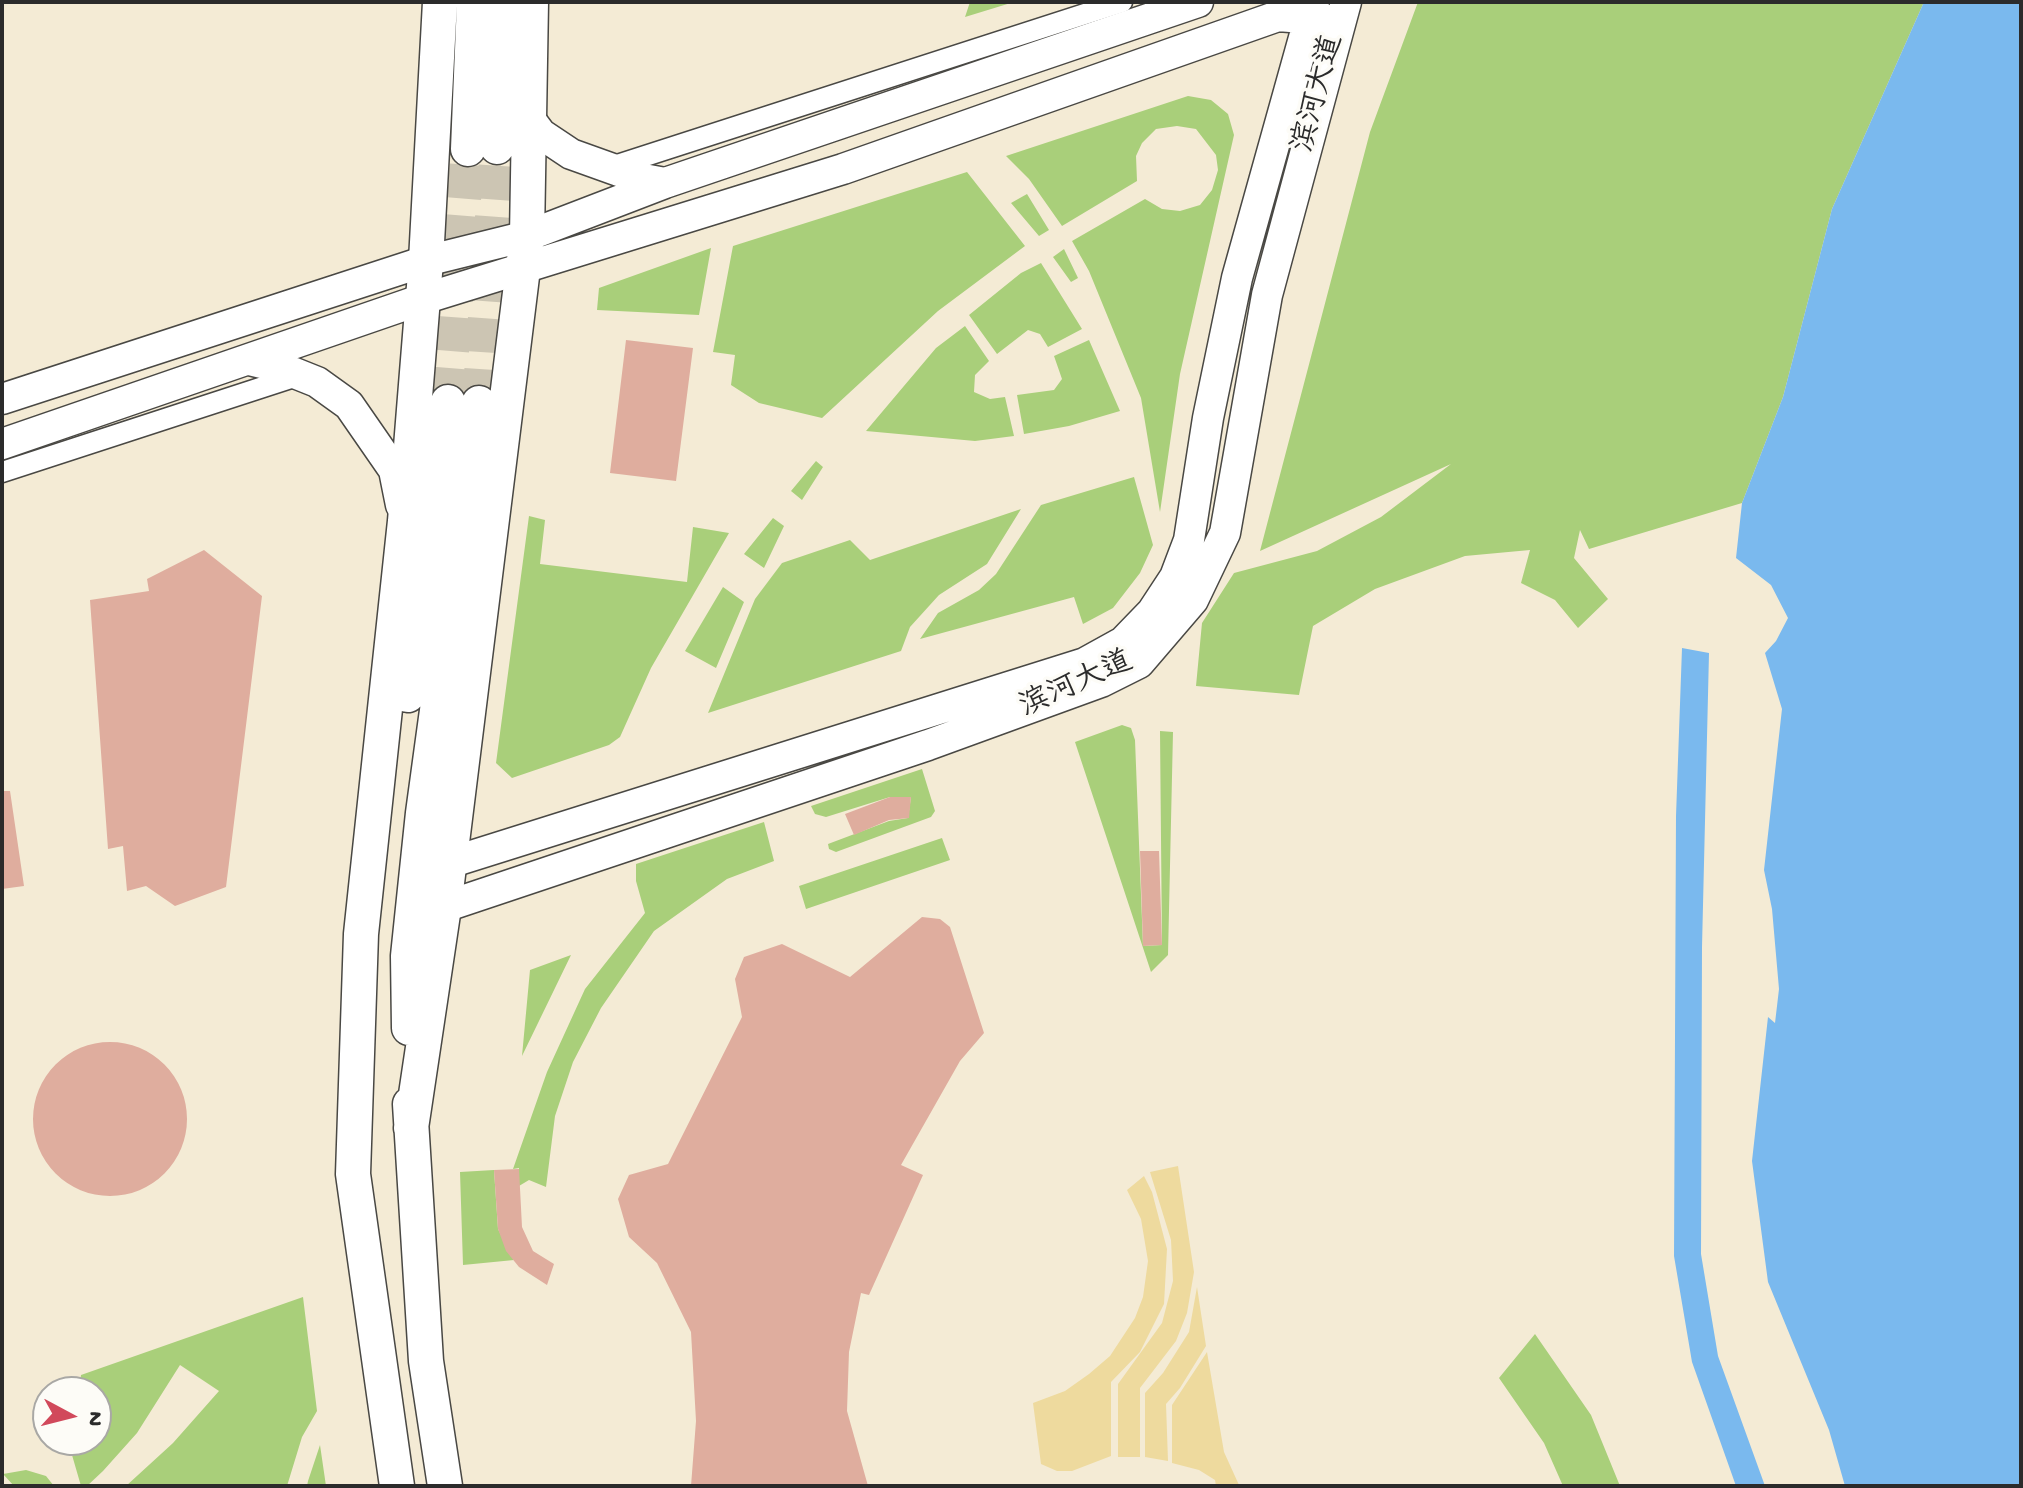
<!DOCTYPE html>
<meta charset="utf-8">
<style>
body{margin:0}
#map{position:relative;width:2023px;height:1488px;overflow:hidden;background:#f4ebd5;font-family:"Gochi Hand",sans-serif}
canvas{display:block}
.frame{position:absolute;inset:0;border:4px solid #2b2b2b;pointer-events:none}
.north{position:absolute;left:32px;top:1376px;width:80px;height:80px;box-sizing:border-box;background:#fdfcf7;border:2px solid #a9a8a5;border-radius:50%;rotate:97deg;font-size:22px;font-weight:700;line-height:32px;text-align:center;color:#2b2b2b}
.north::after{content:'';display:block;margin:auto;width:28px;height:36px;background:#d1495b;clip-path:polygon(50% 0,100% 100%,50% 72%,0 100%)}
</style>
<div id="map">
<canvas width="2023" height="1488"></canvas>
<div class="frame"></div>
<div class="north">N</div>
</div>
<script>
const context = document.querySelector('canvas').getContext('2d');
context.lineJoin = 'round';
function fill(path, color) { context.fillStyle = color; context.fill(path, 'evenodd'); }
const shape = rows => new Path2D(rows.map(r => 'M' + r).join(''));
function stroke(path, color, width, dash) { context.strokeStyle = color; context.lineWidth = width; context.lineCap = dash ? 'butt' : 'round'; context.setLineDash(dash || []); context.stroke(path); }
function drawText(font, color, halo, rows, align = 'center') {
  context.font = font + ' "Gochi Hand","LXGW WenKai TC",sans-serif'; context.lineWidth = 7; context.setLineDash([]); context.textBaseline = 'middle'; context.strokeStyle = halo; context.fillStyle = color; for (const [text, x, y, turn = 0] of rows) {
    context.save(); context.translate(x, y); context.rotate((+turn || 0) * Math.PI / 180); context.textAlign = isNaN(turn) ? turn : align; if (halo) context.strokeText(text, 0, 0); context.fillText(text, 0, 0); context.restore();
  }
}
const green = shape([
 [970,2,1014,2,965,17],
 [1418,2,1924,2,1832,209,1783,397,1742,503,1589,549,1580,530,1574,558,1608,599,1578,628,1555,600,1521,583,1530,550,1465,556,1375,589,1313,626,1299,695,1196,686,1202,623,1234,573,1317,551,1381,517,1451,464,1260,551,1370,132],
 [1188,96,1211,100,1228,114,1234,135,1180,374,1160,512,1141,398,1089,271,1072,241,1145,199,1162,209,1180,211,1200,205,1212,190,1218,170,1216,155,1196,129,1177,126,1156,129,1142,143,1136,156,1137,181,1062,226,1029,179,1006,156],
 [967,172,1025,246,938,311,822,418,759,403,731,385,735,355,713,352,733,246],
 [1027,194,1049,230,1039,236,1011,203],
 [711,248,699,315,597,310,599,288],
 [1064,249,1078,278,1071,282,1053,257],
 [1041,263,1082,329,1048,347,1040,334,1028,330,997,354,969,315,1021,273],
 [965,326,989,361,975,375,974,392,990,399,1005,397,1014,436,975,441,866,431,936,348],
 [1089,340,1120,411,1069,426,1024,434,1017,395,1054,390,1062,379,1054,356],
 [816,461,823,467,802,500,791,491],
 [1134,477,1153,545,1140,573,1113,608,1083,624,1074,597,920,639,938,613,979,590,996,574,1041,505],
 [1021,509,987,564,939,595,910,627,901,651,708,713,755,599,782,563,850,540,870,560],
 [529,516,545,520,540,564,687,582,693,527,729,533,651,668,620,737,609,745,512,778,496,763],
 [773,518,784,526,764,568,744,554],
 [723,587,744,602,716,668,685,651],
 [1122,725,1131,728,1135,740,1143,946,1162,945,1160,731,1173,732,1168,955,1151,972,1075,742],
 [922,769,935,811,931,817,836,852,829,849,828,844,889,821,908,818,911,797,890,797,826,817,815,814,811,806],
 [764,822,774,861,727,879,654,931,601,1008,573,1062,555,1116,546,1187,529,1180,519,1186,519,1168,513,1169,547,1072,585,989,645,913,636,881,636,864],
 [942,838,950,860,806,909,799,886],
 [571,955,522,1056,530,970],
 [494,1170,498,1229,514,1260,463,1265,460,1172],
 [303,1297,317,1411,302,1437,287,1486,126,1486,173,1443,219,1391,180,1365,137,1433,103,1471,87,1486,81,1486,72,1455,74,1440,96,1440,96,1392,79,1392,81,1375],
 [1535,1334,1591,1415,1620,1486,1563,1486,1544,1443,1499,1378],
 [320,1445,326,1486,307,1486,308,1481],
 [26,1470,46,1476,54,1486,14,1486,3,1474]
]);
const sand = shape([
 [1178,1166,1194,1272,1187,1313,1176,1341,1140,1388,1140,1457,1118,1457,1118,1384,1162,1323,1173,1281,1171,1240,1150,1172],
 [1144,1176,1152,1192,1167,1249,1164,1304,1140,1352,1111,1382,1111,1456,1072,1471,1057,1471,1041,1464,1033,1403,1065,1391,1089,1374,1110,1356,1135,1318,1143,1297,1148,1261,1141,1219,1127,1190],
 [1197,1287,1206,1346,1180,1388,1166,1404,1168,1461,1145,1457,1145,1393,1163,1373,1189,1332],
 [1207,1352,1224,1452,1239,1485,1216,1486,1215,1480,1199,1470,1172,1463,1172,1405]
]);
const water = shape([
 [1924,2,2021,2,2021,1486,1845,1486,1829,1430,1768,1282,1752,1161,1768,1017,1775,1023,1779,989,1772,909,1764,870,1782,709,1765,653,1776,641,1788,618,1771,585,1736,558,1742,503,1783,397,1832,209],
 [1682,648,1709,653,1702,947,1701,1254,1718,1356,1765,1486,1736,1486,1692,1362,1674,1256,1676,816]
]);
const building = shape([
 [626,340,693,348,676,481,610,473],
 [204,550,262,596,226,887,175,906,146,886,127,891,123,846,108,849,90,600,149,591,147,579],
 [2,791,10,791,24,886,2,889],
 [890,797,911,797,909,818,889,820,854,835,845,814],
 [1140,851,1159,851,1162,945,1143,946],
 [922,917,940,919,950,927,984,1033,960,1061,901,1165,923,1175,869,1295,861,1293,849,1352,847,1411,868,1486,691,1486,696,1421,691,1332,657,1263,629,1237,618,1199,629,1175,668,1164,742,1017,735,979,744,957,782,944,850,977],
 '33 1119a77 77 0 1 1 154 0a77 77 0 1 1-154 0Z',
 [519,1169,522,1227,533,1251,554,1264,547,1285,519,1267,506,1251,498,1229,494,1170]
]);
const primaryTunnel = shape([
 [448,402,468,149],
 [479,403,497,147]
]);
const street = shape([
 [608,168,1122,2],
 [2,472,300,375]
]);
const secondary = shape([
 [528,103,529,118,541,134,571,154,638,178,665,183],
 [249,360,282,368,317,382,349,405,394,470,401,505],
 [2,399,426,261,527,236,665,183,1198,2],
 [2,444,420,300,843,169,1278,16,1340,21],
 [449,863,1085,663,1123,642,1152,612,1175,577,1189,540,1208,418,1237,278,1314,2],
 [444,907,928,745,1101,682,1139,663,1193,600,1225,533,1267,295,1346,2]
]);
const primary = shape([
 [497,147,502,2],
 [468,149,474,2],
 [408,695,448,402],
 [409,1028,408,956,423,813,479,403],
 [410,1104,426,1361,445,1486],
 [411,1128,444,907,527,236,531,2],
 [397,1486,353,1174,361,934,405,521,426,261,440,2]
]);
const streetNames = [
 ["滨河大道",1320,94,-75],
 ["滨河大道",1077,686,-24]
];
fill(green, '#a9cf7a');
fill(sand, '#eeda9e');
fill(water, '#7ab9ee');
fill(building, '#dfad9e');
stroke(primaryTunnel, '#ccc5b3', 34, [34, 17]);
stroke(street, '#494844', 23);
stroke(secondary, '#494844', 33);
stroke(primary, '#494844', 37);
stroke(street, '#fff', 20);
stroke(secondary, '#fff', 30);
stroke(primary, '#fff', 34);
drawText('30px', '#2b2b2b', '#fdfcf7', streetNames);
</script>
